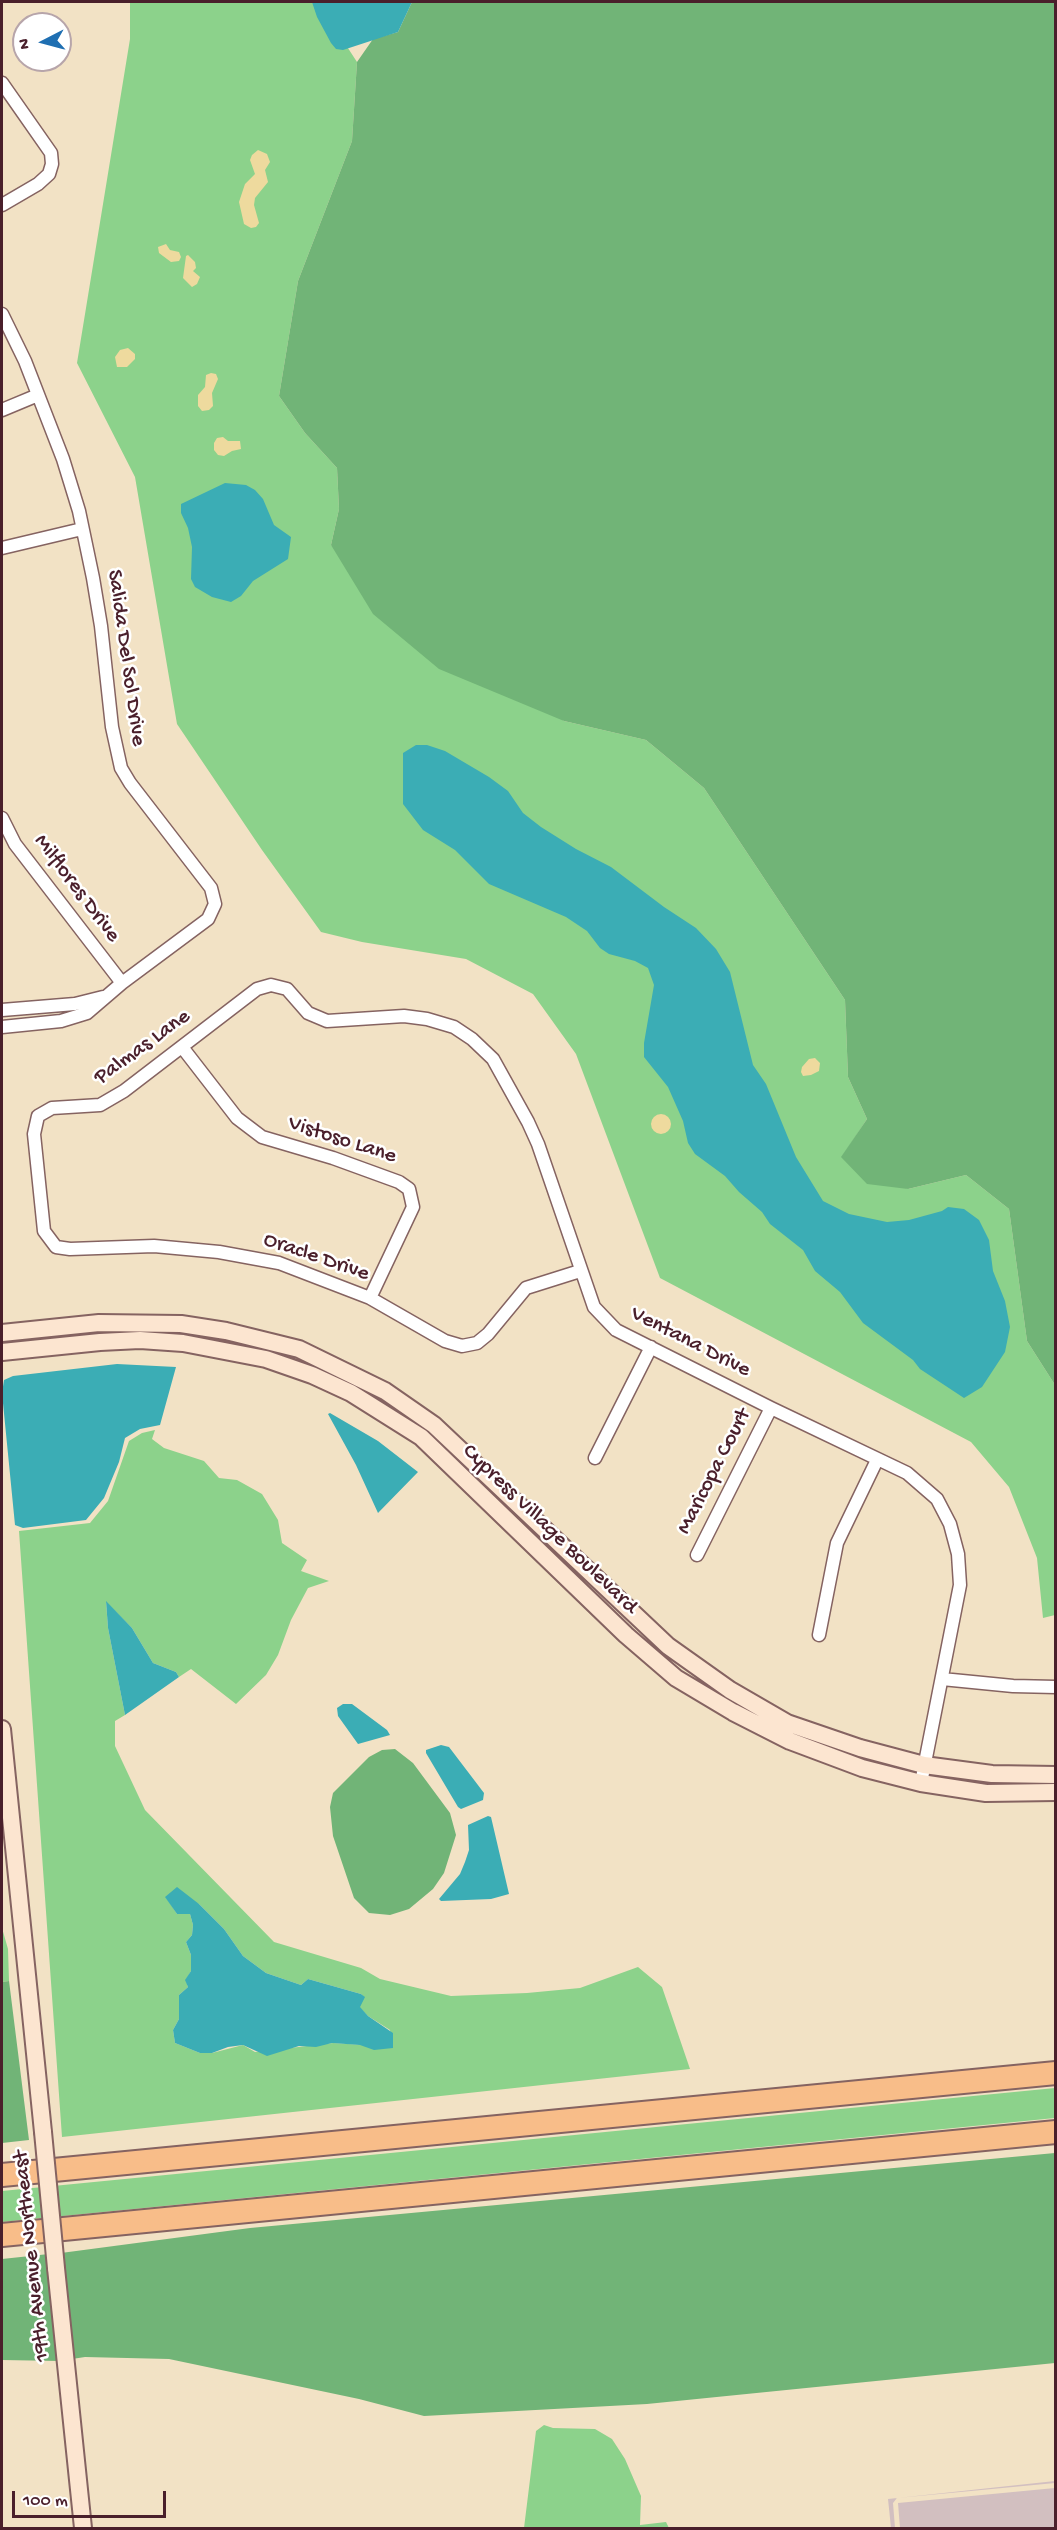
<!DOCTYPE html>
<style>
body{margin:0}
#map{position:relative;width:1057px;height:2530px;overflow:hidden;background:#f2e2c5;font-family:"Gochi Hand",sans-serif}
canvas{display:block}
.frame{position:absolute;inset:0;border:3px solid #4a1f2b;pointer-events:none}
.north{position:absolute;left:12px;top:12px;width:60px;height:60px;box-sizing:border-box;background:#fff;border:2px solid #b7a5aa;border-radius:50%;rotate:264deg;font-size:16px;font-weight:700;line-height:24px;text-align:center;color:#4a1f2b}
.north::after{content:'';display:block;margin:auto;width:21px;height:27px;background:#1f6fb2;clip-path:polygon(50% 0,100% 100%,50% 72%,0 100%)}
.scale{position:absolute;left:12px;top:2491px;width:154px;height:27px;box-sizing:border-box;border:3px solid #4a1f2b;border-top:0;padding-left:8px;font-size:18px;line-height:21px;white-space:nowrap;color:#4a1f2b;-webkit-text-stroke:4px #fff;paint-order:stroke}
</style>
<div id="map">
<canvas width="1057" height="2530"></canvas>
<div class="frame"></div>
<div class="north">N</div>
<div class="scale">100 m</div>
</div>
<script>
const context = document.querySelector('canvas').getContext('2d');
context.lineJoin = 'round';
function fill(path, color) { context.fillStyle = color; context.fill(path, 'evenodd'); }
const shape = rows => new Path2D(rows.map(r => 'M' + r).join(''));
function stroke(path, color, width, dash) { context.strokeStyle = color; context.lineWidth = width; context.lineCap = dash ? 'butt' : 'round'; context.setLineDash(dash || []); context.stroke(path); }
function drawText(font, color, halo, rows, align = 'center') {
  context.font = font + ' "Gochi Hand",sans-serif'; context.lineWidth = 5; context.setLineDash([]); context.textBaseline = 'middle'; context.strokeStyle = halo; context.fillStyle = color; for (const [text, x, y, turn = 0] of rows) {
    context.save(); context.translate(x, y); context.rotate((+turn || 0) * Math.PI / 180); context.textAlign = isNaN(turn) ? turn : align; if (halo) context.strokeText(text, 0, 0); context.fillText(text, 0, 0); context.restore();
  }
}
const industrial = shape([
 [1055,2481,1055,2483,897,2498,893,2503,895,2528,891,2528,888,2499],
 [1055,2488,1055,2528,900,2528,898,2503]
]);
const green = shape([
 [130,2,318,2,357,62,352,141,298,281,279,396,305,433,337,468,339,509,331,545,564,721,646,740,704,788,845,1000,848,1077,867,1119,842,1157,908,1189,966,1175,1009,1209,1027,1341,1055,1385,1055,1615,1043,1618,1037,1558,1009,1487,971,1442,660,1278,576,1054,533,994,466,959,362,942,321,932,262,850,177,724,135,477,77,363,130,39],
 [155,1430,152,1439,164,1448,204,1461,219,1478,237,1480,262,1494,278,1520,282,1543,307,1560,301,1571,329,1581,308,1588,291,1620,278,1655,266,1675,236,1704,191,1669,179,1677,176,1672,153,1663,132,1628,106,1602,108,1628,125,1715,115,1721,115,1746,145,1810,274,1942,361,1968,380,1979,451,1996,527,1993,580,1988,638,1967,662,1987,690,2069,62,2137,19,1531,90,1523,108,1501,129,1441,142,1433],
 [166,1897,199,1904,224,1929,243,1956,266,1973,301,1985,308,1979,361,1994,364,1997,359,2007,368,2016,390,2030,393,2047,333,2043,255,2052,243,2045,212,2053,200,2053,175,2043,173,2030,179,2019,179,1995,188,1987,186,1980,191,1971,191,1955,186,1942,192,1935,193,1925,190,1914,177,1914],
 [2,1928,8,1949,9,1981,2,1982],
 [1055,2088,1055,2118,2,2222,2,2191],
 [544,2425,553,2428,595,2429,612,2439,625,2459,641,2496,640,2525,666,2522,669,2528,524,2528,536,2431]
]);
const forest = shape([
 [412,2,1055,2,1055,1385,1027,1341,1009,1209,966,1175,908,1189,867,1184,841,1157,867,1119,848,1077,845,1000,704,788,646,740,564,721,439,669,373,614,331,545,339,509,337,468,305,433,279,396,298,281,352,141,357,62,373,39,398,32],
 [395,1749,413,1763,450,1813,456,1835,444,1873,433,1889,409,1909,390,1915,369,1913,354,1898,333,1836,330,1807,333,1793,369,1757,382,1750],
 [9,1981,29,2140,2,2143,2,1982],
 [1055,2153,1055,2363,647,2404,424,2416,359,2399,169,2359,85,2357,72,2359,61,2253,250,2228],
 [49,2254,60,2361,2,2360,2,2259]
]);
const sand = shape([
 [258,150,267,154,270,162,265,170,268,182,255,198,254,205,259,223,256,227,251,228,244,224,239,202,245,184,255,174,250,160,252,155],
 [166,244,170,250,179,252,181,257,179,261,171,262,159,253,158,247],
 [188,255,195,262,196,268,193,271,200,277,197,284,192,287,183,278,186,256],
 [128,348,135,354,135,359,127,367,117,367,115,357,120,350],
 [211,373,216,374,218,379,212,393,213,406,209,410,202,411,198,406,198,395,205,387,206,375],
 [223,437,228,441,240,441,241,449,232,451,224,456,218,455,214,450,214,443,217,438],
 [815,1058,820,1063,819,1071,811,1075,803,1076,801,1072,802,1067,809,1059],
 '651 1124a10 10 0 1 1 20 0a10 10 0 1 1-20 0Z'
]);
const water = shape([
 [312,2,412,2,398,32,343,50,336,49,331,43,317,17],
 [225,483,246,485,255,490,263,499,274,525,291,537,288,559,253,581,241,596,231,602,212,597,195,587,191,579,192,547,188,528,181,513,181,504],
 [416,745,427,745,445,751,489,777,508,791,523,813,541,827,576,849,611,867,664,907,696,928,716,949,730,972,753,1065,766,1084,796,1157,823,1201,849,1214,887,1222,909,1220,942,1211,948,1207,964,1209,979,1220,989,1240,993,1271,1005,1301,1010,1327,1005,1352,982,1387,964,1398,920,1369,913,1360,863,1323,840,1292,815,1271,803,1250,770,1224,762,1212,739,1192,725,1176,695,1154,688,1143,683,1121,668,1087,644,1057,644,1043,654,985,648,968,635,961,609,954,600,948,587,931,566,917,489,884,455,850,423,830,403,804,403,753],
 [117,1364,176,1367,160,1425,140,1429,125,1438,119,1462,104,1498,86,1520,23,1528,15,1525,2,1393,4,1380,13,1376],
 [330,1413,378,1441,418,1472,378,1513,356,1465,328,1414],
 [106,1601,132,1628,153,1663,176,1672,179,1677,125,1715,108,1628],
 [343,1704,352,1704,387,1730,390,1735,358,1744,338,1716,337,1708],
 [441,1745,449,1747,484,1793,483,1800,461,1809,458,1807,426,1753,426,1750],
 [488,1816,491,1817,509,1894,491,1899,441,1901,439,1899,460,1874,465,1862,469,1850,468,1825],
 [177,1887,199,1904,224,1929,243,1956,266,1973,301,1985,308,1979,361,1994,365,1997,360,2007,368,2016,393,2033,393,2048,374,2050,360,2045,332,2043,316,2047,299,2046,267,2056,243,2045,228,2047,212,2053,200,2053,175,2043,173,2030,179,2019,179,1995,188,1987,185,1980,191,1971,191,1955,186,1942,192,1935,193,1925,190,1914,177,1914,165,1897]
]);
const street = shape([
 [2,83,51,153,52,164,49,174,38,184,2,205],
 [2,314,25,361,63,459,79,511,93,578,101,626,112,727,121,768,130,783,211,888,215,904,208,919,122,983,87,1013,61,1021,2,1027],
 [2,410,38,395],
 [2,548,82,529],
 [2,818,15,844,122,983],
 [2,1010,75,1004,103,997],
 [182,1047,237,1118,262,1137,333,1158,399,1182,409,1189,413,1207,370,1298],
 [580,1271,526,1288,488,1334,477,1343,462,1346,445,1341,370,1298,279,1263,219,1252,154,1246,70,1249,56,1247,44,1231,34,1134,38,1116,52,1108,100,1105,124,1091,257,989,271,985,287,989,308,1013,327,1021,404,1016,427,1019,454,1027,472,1039,493,1059,528,1122,538,1144,594,1307,616,1330,771,1408,907,1473,937,1499,950,1524,958,1554,960,1585,921,1783],
 [595,1458,651,1347],
 [697,1555,771,1408],
 [819,1635,837,1543,877,1460],
 [942,1679,1013,1686,1056,1687]
]);
const secondary = shape([
 [2,1333,99,1323,181,1324,226,1331,299,1349,385,1391,434,1425,668,1646,730,1690,787,1723,860,1748,924,1765,992,1774,1056,1775],
 [2,1352,100,1342,140,1340,183,1343,266,1359,312,1375,351,1393,421,1437,626,1635,676,1678,733,1712,790,1741,862,1768,921,1783,986,1793,1056,1792],
 [2,1729,43,2132],
 [56,2268,83,2528]
]);
const highway = shape([
 [2,2175,1056,2073],
 [2,2235,1056,2132]
]);
const secondaryBridge = shape([
 [43,2132,56,2268]
]);
const streetNames = [
 ["Salida Del Sol Drive",125,658,82],
 ["Milflores Drive",76,889,53],
 ["Palmas Lane",143,1048,-36],
 ["Vistoso Lane",342,1141,18],
 ["Oracle Drive",316,1258,19],
 ["Ventana Drive",690,1343,27],
 ["Maricopa Court",715,1472,-63],
 ["Cypress Village Boulevard",549,1530,44],
 ["19th Avenue Northeast",33,2256,-96]
];
fill(industrial, '#d2bfc0');
fill(green, '#8cd28b');
fill(forest, '#71b477');
fill(sand, '#eeda9e');
fill(water, '#3badb5');
stroke(street, '#856361', 15);
stroke(secondary, '#856361', 20);
stroke(highway, '#856361', 26);
stroke(street, '#fff', 12);
stroke(secondary, '#fce5d0', 16);
stroke(highway, '#f8bd89', 22);
stroke(secondaryBridge, '#856361', 20, []);
stroke(secondaryBridge, '#fce5d0', 16);
drawText('22px', '#4a1f2b', '#fff', streetNames);
</script>
